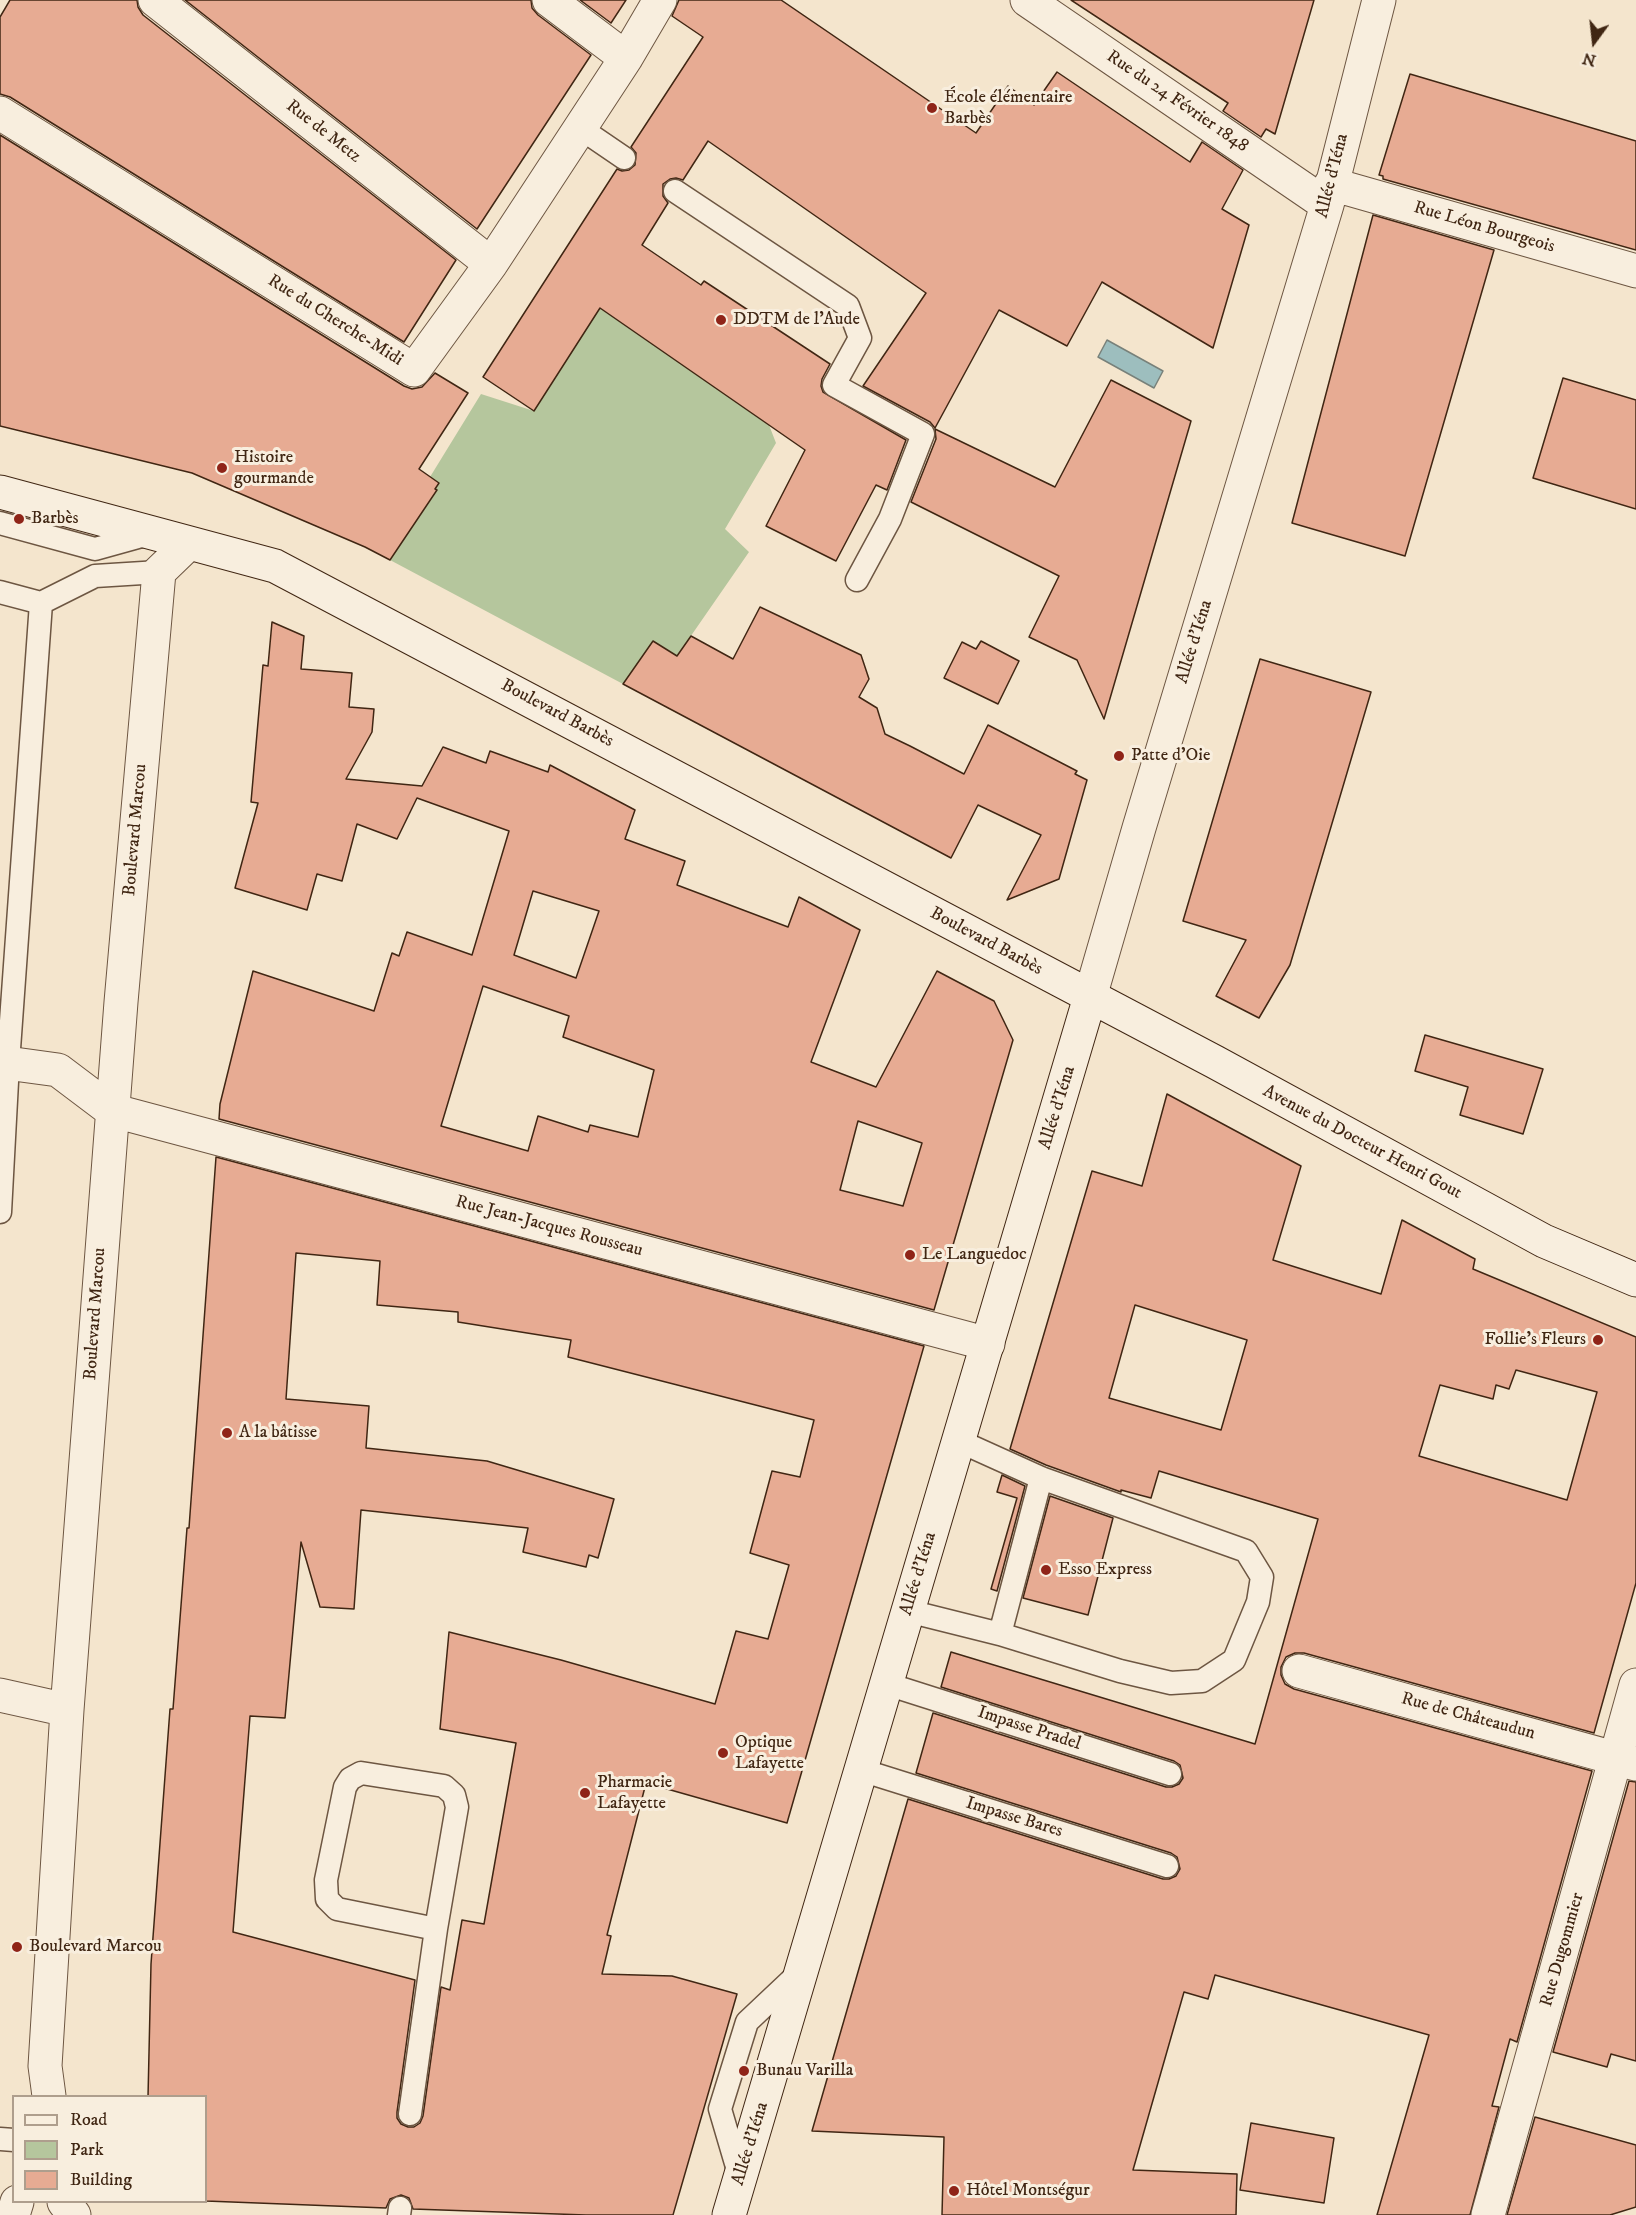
<!DOCTYPE html>
<meta charset="utf-8">
<style>
body{margin:0}
#map{position:relative;width:1636px;height:2215px;overflow:hidden;background:#f4e5cd;font-family:"IM FELL DW Pica",serif}
canvas{display:block}
.legend{position:absolute;left:12px;top:2095px;width:195px;height:108px;box-sizing:border-box;background:#f8eede;border:2px solid #ae9e8d;margin:0;padding:8px 10px;list-style:none;font-size:18px;color:#402613}
.legend li{display:flex;align-items:center;gap:12px;height:30px}
.legend b{width:30px;border:2px solid #ae9e8d}
.north{position:absolute;left:1564px;top:12px;width:60px;height:60px;-webkit-text-stroke:4px #f8eede;paint-order:stroke;rotate:195deg;font-size:16px;font-weight:700;line-height:24px;text-align:center;color:#402613}
.north::after{content:'';display:block;margin:auto;width:21px;height:27px;background:#402613;clip-path:polygon(50% 0,100% 100%,50% 72%,0 100%)}
</style>
<div id="map">
<canvas width="1636" height="2215"></canvas>
<ul class="legend">
<li><b style="height:8px;background:#f8eede"></b>Road</li>
<li><b style="height:16px;background:#b5c69d"></b>Park</li>
<li><b style="height:16px;background:#e7ab93"></b>Building</li>
</ul>
<div class="north">N</div>
</div>
<script>
const context = document.querySelector('canvas').getContext('2d');
context.lineJoin = 'round';
function fill(path, color) { context.fillStyle = color; context.fill(path, 'evenodd'); }
const shape = rows => new Path2D(rows.map(r => 'M' + r).join(''));
function stroke(path, color, width, dash) { context.strokeStyle = color; context.lineWidth = width; context.lineCap = dash ? 'butt' : 'round'; context.setLineDash(dash || []); context.stroke(path); }
function drawText(font, color, halo, rows, align = 'center') {
  context.font = font + ' "IM FELL DW Pica",serif'; context.lineWidth = 6; context.setLineDash([]); context.textBaseline = 'middle'; context.strokeStyle = halo; context.fillStyle = color; for (const [text, x, y, turn = 0] of rows) {
    context.save(); context.translate(x, y); context.rotate((+turn || 0) * Math.PI / 180); context.textAlign = isNaN(turn) ? turn : align; if (halo) context.strokeText(text, 0, 0); context.fillText(text, 0, 0); context.restore();
  }
}
const green = shape([
 [600,308,769,425,776,443,725,529,749,552,677,656,653,641,623,684,390,560,437,491,435,489,439,483,430,477,481,394,534,411]
]);
const water = shape([
 [1107,340,1163,371,1154,388,1098,357,1107,340]
]);
const building = shape([
 [10,0,137,0,138,7,143,15,456,260,404,342,10,97,0,94,0,17,10,0],
 [185,0,531,0,532,8,538,15,591,55,477,229,185,0],
 [580,0,626,0,611,23,580,0],
 [679,0,781,0,976,133,1008,86,1034,105,1057,72,1190,162,1202,142,1243,170,1222,209,1249,225,1213,348,1102,282,1067,346,999,310,935,428,930,422,863,386,926,293,708,141,683,180,676,178,670,179,663,184,663,196,668,203,642,245,701,285,704,281,830,364,822,379,821,386,823,392,906,440,887,490,876,485,836,561,766,526,805,450,600,308,534,411,483,377,617,169,622,171,629,170,635,165,636,153,631,147,703,37,672,16,679,0],
 [1071,0,1314,0,1275,134,1266,129,1261,137,1223,111,1228,103,1071,0],
 [1410,74,1636,141,1636,250,1383,179,1383,176,1379,175,1410,74],
 [0,135,404,386,412,389,422,387,435,373,468,393,419,469,439,483,435,489,437,490,390,560,365,547,192,473,0,426,0,135],
 [1373,215,1494,250,1405,556,1292,523,1373,215],
 [1563,378,1636,400,1636,509,1533,478,1563,378],
 [1111,380,1191,421,1104,719,1077,660,1029,637,1059,576,911,502,936,439,935,429,1055,487,1111,380],
 [760,607,861,655,869,679,859,697,877,708,885,734,910,746,964,774,988,725,1077,771,1075,774,1087,780,1059,879,1007,900,1041,835,978,805,951,858,623,684,653,641,677,656,691,636,733,659,760,607],
 [272,622,304,636,301,669,352,673,349,707,374,709,372,732,346,779,422,786,443,747,486,763,490,751,548,772,550,765,635,810,625,839,685,861,677,885,788,927,799,897,860,930,811,1062,876,1087,937,971,994,1001,1013,1040,934,1310,219,1119,220,1104,253,971,374,1011,392,953,399,956,407,932,472,955,509,831,417,798,397,839,357,824,342,881,317,874,307,910,235,888,258,803,251,802,263,665,268,666,272,622],
 [533,891,599,911,576,978,514,955,533,891],
 [483,986,569,1016,563,1037,654,1070,638,1137,590,1125,588,1132,538,1116,528,1151,441,1126,483,986],
 [858,1121,922,1143,903,1206,840,1190,858,1121],
 [981,641,1019,661,998,704,944,678,962,642,976,649,981,641],
 [1260,659,1371,692,1290,965,1259,1018,1216,996,1246,940,1183,921,1260,659],
 [1425,1035,1543,1069,1523,1134,1460,1115,1468,1087,1415,1071,1425,1035],
 [1167,1094,1301,1166,1273,1260,1381,1294,1402,1220,1475,1259,1473,1269,1636,1337,1636,1583,1594,1733,1304,1653,1295,1653,1286,1657,1281,1667,1281,1675,1285,1684,1294,1689,1592,1771,1517,2042,1510,2039,1492,2106,1499,2107,1470,2215,1377,2215,1429,2035,1215,1975,1208,1999,1184,1992,1133,2170,1237,2174,1236,2215,942,2215,944,2137,812,2131,908,1799,1163,1879,1169,1879,1176,1876,1180,1869,1177,1857,1171,1853,916,1773,933,1713,1166,1787,1172,1787,1179,1784,1183,1778,1180,1765,1174,1761,941,1687,951,1652,1255,1744,1318,1519,1159,1471,1151,1498,1121,1490,1121,1492,1046,1465,1010,1449,1092,1171,1142,1186,1167,1094],
 [1135,1305,1247,1340,1221,1430,1109,1398,1135,1305],
 [1516,1370,1597,1392,1567,1500,1419,1456,1440,1385,1493,1399,1496,1385,1509,1389,1516,1370],
 [216,1157,924,1346,787,1823,646,1783,607,1935,611,1936,602,1974,672,1976,737,1994,673,2215,586,2215,413,2209,409,2198,401,2195,390,2199,386,2208,206,2201,206,2097,148,2097,151,1964,170,1709,173,1709,187,1528,189,1528,216,1157],
 [296,1253,380,1261,377,1305,458,1312,458,1322,571,1340,568,1357,814,1420,800,1477,772,1471,750,1553,789,1565,768,1639,736,1631,715,1704,561,1660,449,1632,440,1729,516,1743,484,1924,462,1920,450,1990,441,1987,423,2116,420,2123,414,2127,408,2127,401,2124,397,2118,397,2112,415,1980,233,1932,250,1716,285,1718,301,1542,320,1607,354,1609,361,1510,528,1528,523,1552,586,1567,589,1555,598,1558,614,1499,487,1461,366,1448,369,1406,286,1399,296,1253],
 [1002,1475,1025,1486,997,1591,991,1589,1017,1498,997,1492,1002,1475],
 [1050,1496,1113,1518,1088,1615,1023,1598,1050,1496],
 [1629,1781,1636,1782,1636,2061,1611,2054,1607,2067,1553,2052,1629,1781],
 [1535,2117,1636,2145,1636,2207,1610,2215,1507,2215,1535,2117],
 [1251,2123,1334,2138,1324,2203,1240,2190,1251,2123]
]);
const service = shape([
 [580,128,624,158],
 [675,191,848,306,860,338,834,385,923,434,890,519,857,580],
 [0,523,95,549,149,534],
 [0,592,41,603,95,576,159,572],
 [0,1212,8,1063,41,603],
 [908,1611,1000,1634,1120,1671,1171,1683,1202,1681,1234,1660,1258,1602,1262,1577,1246,1551,1041,1478,959,1441],
 [1000,1634,1041,1478],
 [887,1684,1170,1774],
 [861,1770,1167,1866],
 [410,2114,436,1929,457,1807,454,1795,444,1786,361,1773,350,1779,345,1787,326,1880,327,1899,337,1909,436,1929],
 [0,2139,14,2140],
 [740,2177,720,2109,747,2022,799,1973],
 [399,2215,400,2208]
]);
const minor = shape([
 [155,0,491,264],
 [549,0,626,58],
 [1027,0,1327,205],
 [0,113,414,370,491,264,626,58,660,0],
 [1331,184,1636,271],
 [1090,997,1139,828,1327,205,1379,0],
 [0,1062,58,1070,111,1110,988,1344],
 [1299,1671,1636,1764],
 [0,1695,67,1710],
 [49,2096,45,2066,67,1710,121,1002,159,572,188,544],
 [64,2202,74,2215],
 [13,2215,17,2202],
 [1488,2215,1636,1685]
]);
const secondary = shape([
 [0,492,275,566,1215,1062,1544,1241,1636,1280],
 [729,2215,1090,997]
]);
const markers = [
 [932,108,6,"#8f2418"],
 [721,320,6,"#8f2418"],
 [222,468,6,"#8f2418"],
 [19,519,6,"#8f2418"],
 [1119,756,6,"#8f2418"],
 [910,1255,6,"#8f2418"],
 [1598,1340,6,"#8f2418"],
 [227,1433,6,"#8f2418"],
 [1046,1570,6,"#8f2418"],
 [723,1753,6,"#8f2418"],
 [585,1793,6,"#8f2418"],
 [17,1947,6,"#8f2418"],
 [744,2071,6,"#8f2418"],
 [954,2191,6,"#8f2418"]
];
const poiNames = [
 ["École élémentaire",944,98],
 ["Barbès",944,119],
 ["DDTM de l'Aude",733,320],
 ["Histoire",234,458],
 ["gourmande",234,479],
 ["Barbès",31,519],
 ["Patte d'Oie",1131,756],
 ["Le Languedoc",922,1255],
 ["Follie's Fleurs",1586,1340,"right"],
 ["A la bâtisse",239,1433],
 ["Esso Express",1058,1570],
 ["Optique",735,1743],
 ["Lafayette",735,1764],
 ["Pharmacie",597,1783],
 ["Lafayette",597,1804],
 ["Boulevard Marcou",29,1947],
 ["Bunau Varilla",756,2071],
 ["Hôtel Montségur",966,2191]
];
const streetNames = [
 ["Rue du 24 Février 1848",1177,102,34],
 ["Rue de Metz",323,132,38],
 ["Allée d'Iéna",1333,176,-76],
 ["Rue Léon Bourgeois",1484,228,16],
 ["Rue du Cherche-Midi",335,321,32],
 ["Allée d'Iéna",1195,642,-73],
 ["Boulevard Barbès",557,714,28],
 ["Boulevard Marcou",136,830,-85],
 ["Boulevard Barbès",986,942,28],
 ["Allée d'Iéna",1058,1108,-73],
 ["Avenue du Docteur Henri Gout",1362,1143,28],
 ["Rue Jean-Jacques Rousseau",549,1227,15],
 ["Boulevard Marcou",96,1314,-86],
 ["Allée d'Iéna",919,1574,-73],
 ["Rue de Châteaudun",1468,1717,15],
 ["Impasse Pradel",1029,1729,18],
 ["Impasse Bares",1014,1818,17],
 ["Rue Dugommier",1563,1950,-74],
 ["Allée d'Iéna",751,2144,-73]
];
fill(green, '#b5c69d');
fill(water, '#9dbebe');
stroke(water, '#78817a', 1.5);
fill(building, '#e7ab93');
stroke(building, '#402613', 1.5);
stroke(service, '#6d5642', 25);
stroke(minor, '#6d5642', 35);
stroke(secondary, '#402613', 35);
stroke(service, '#f8eede', 22);
stroke(minor, '#f8eede', 33);
stroke(secondary, '#f8eede', 33);
for (const [x, y, r, color] of markers) { const dot = new Path2D(); dot.arc(x, y, r, 0, 2 * Math.PI); context.fillStyle = color; context.fill(dot); stroke(dot, '#f8eede', 2); }
drawText('18px', '#402613', '#f8eede', poiNames, 'left');
drawText('18px', '#402613', '#f8eede', streetNames);
</script>
